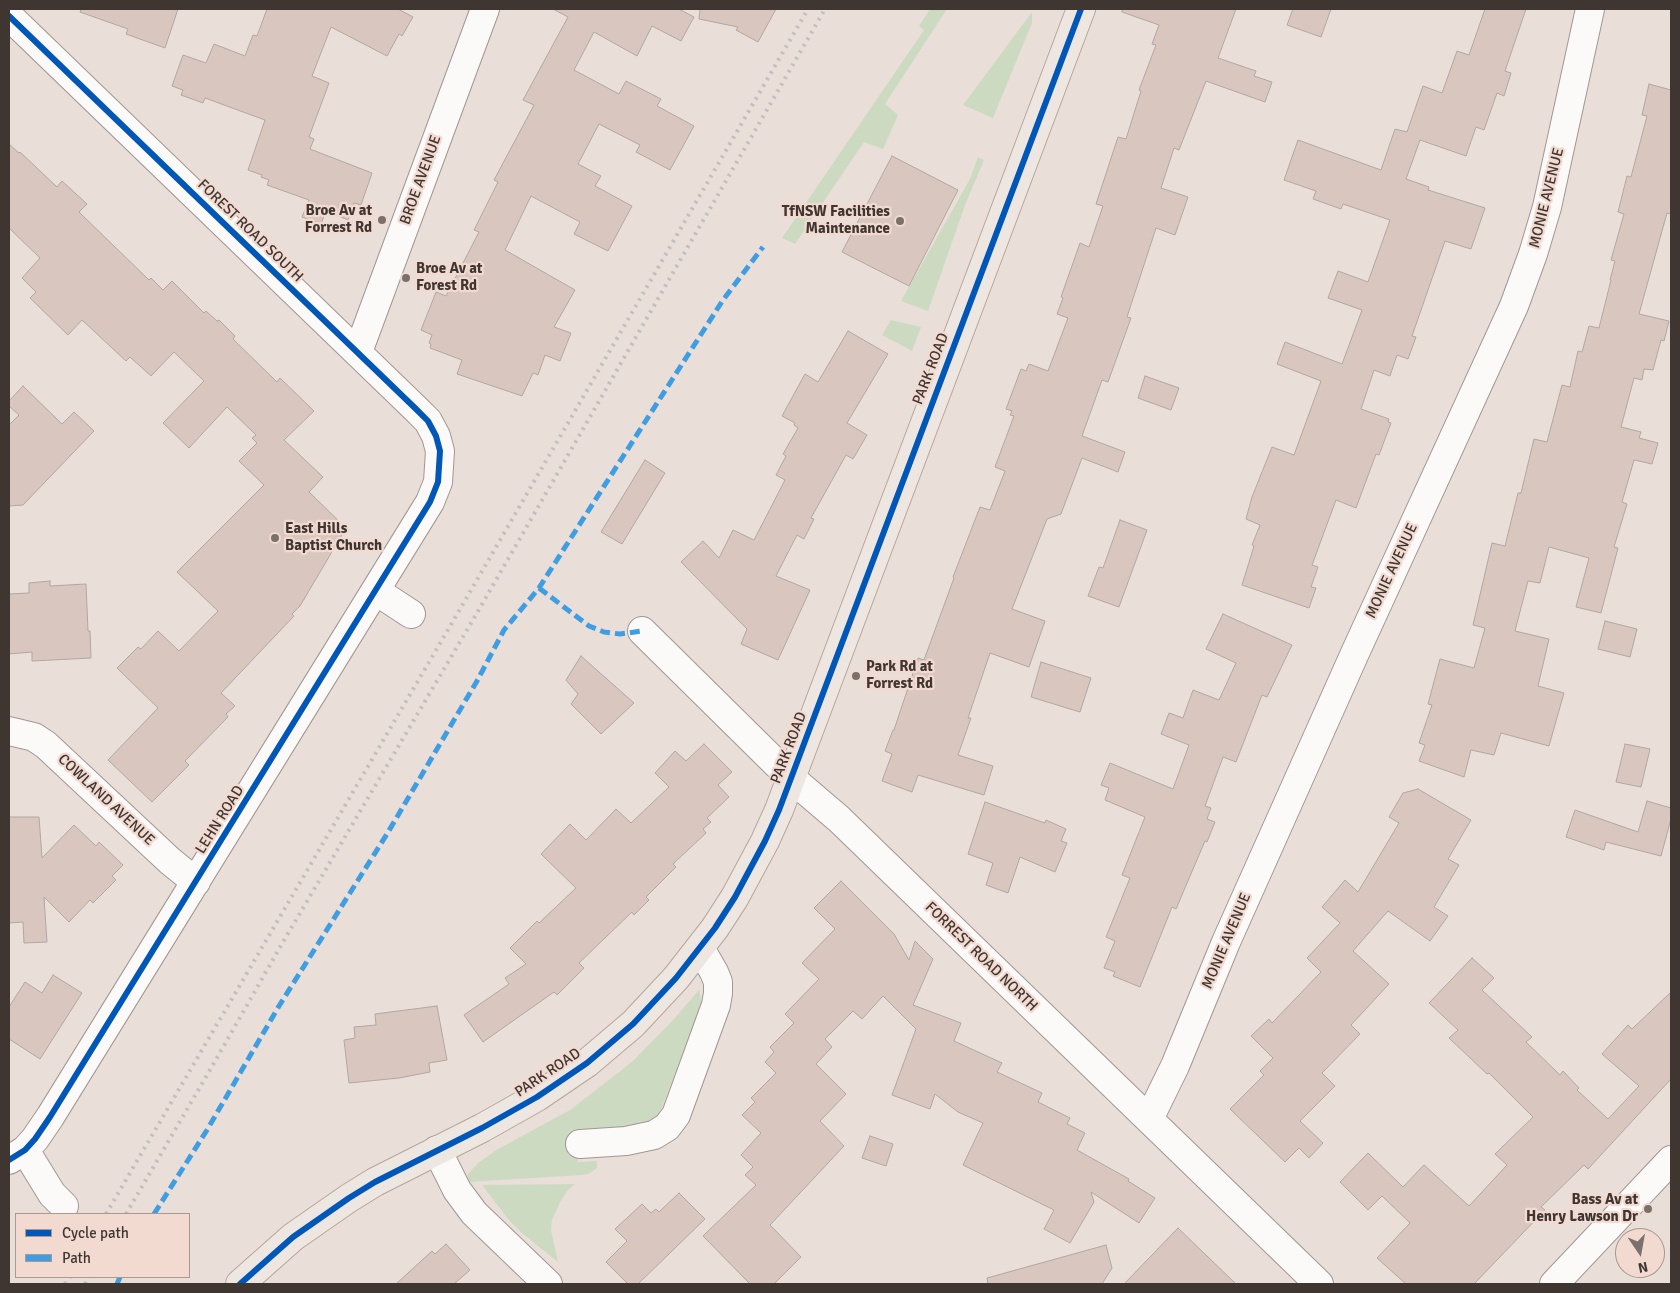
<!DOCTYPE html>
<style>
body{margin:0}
#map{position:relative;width:1680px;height:1293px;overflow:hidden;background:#eaded9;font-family:Signika,sans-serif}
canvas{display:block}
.frame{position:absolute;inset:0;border:10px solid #3f3632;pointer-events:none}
.legend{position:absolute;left:15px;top:1213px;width:175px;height:65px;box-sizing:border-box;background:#f2dad1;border:1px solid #aa9891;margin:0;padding:6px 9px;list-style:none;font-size:15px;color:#3f3632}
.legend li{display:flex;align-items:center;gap:10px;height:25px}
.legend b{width:25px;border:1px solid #aa9891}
.north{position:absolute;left:1615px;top:1228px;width:50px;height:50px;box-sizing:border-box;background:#f2dad1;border:1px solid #aa9891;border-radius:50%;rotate:168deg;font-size:14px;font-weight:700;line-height:20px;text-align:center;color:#3f3632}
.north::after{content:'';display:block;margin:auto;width:18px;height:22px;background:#7b716c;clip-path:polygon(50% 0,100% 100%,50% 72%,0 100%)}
</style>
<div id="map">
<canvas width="1680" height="1293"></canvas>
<div class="frame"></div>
<ul class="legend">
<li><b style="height:6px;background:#0057b8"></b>Cycle path</li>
<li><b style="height:6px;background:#3f9ee2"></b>Path</li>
</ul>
<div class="north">N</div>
</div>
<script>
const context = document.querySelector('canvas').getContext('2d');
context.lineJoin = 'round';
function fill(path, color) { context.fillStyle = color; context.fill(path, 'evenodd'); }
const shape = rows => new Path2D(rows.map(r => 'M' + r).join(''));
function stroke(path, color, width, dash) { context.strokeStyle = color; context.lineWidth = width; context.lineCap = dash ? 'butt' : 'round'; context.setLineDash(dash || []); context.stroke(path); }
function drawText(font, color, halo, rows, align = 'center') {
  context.font = font + ' Signika,sans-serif'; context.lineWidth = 4.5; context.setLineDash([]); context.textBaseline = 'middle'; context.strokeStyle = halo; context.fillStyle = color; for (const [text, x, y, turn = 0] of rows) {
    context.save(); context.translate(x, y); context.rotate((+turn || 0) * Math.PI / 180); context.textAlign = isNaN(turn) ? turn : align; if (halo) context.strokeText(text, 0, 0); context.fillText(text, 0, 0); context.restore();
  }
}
const green = shape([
 [930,9,947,9,885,104,898,115,883,149,864,142,795,244,782,238,924,30,919,26],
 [1032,12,1032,23,993,118,963,105],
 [978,157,984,160,965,205,928,311,901,301,970,179],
 [891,320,921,327,912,351,882,335],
 [699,990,702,1003,655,1125,574,1133,578,1162,597,1161,597,1168,588,1174,582,1175,467,1182,468,1174,478,1163,498,1149,570,1110,632,1062,673,1020],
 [575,1184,568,1190,560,1202,552,1220,551,1230,558,1262,523,1234,508,1219,482,1185]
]);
const building = shape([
 [81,9,178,9,165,48,126,34,128,29,80,12,81,9],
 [267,9,398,9,413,17,402,36,399,34,387,56,331,27,312,76,329,83,309,137,314,139,310,149,372,173,361,205,354,203,348,220,326,211,321,224,302,217,309,200,267,185,269,180,261,177,262,175,248,170,265,120,205,98,203,103,181,95,183,90,172,86,183,55,206,63,214,44,245,56,253,35,257,36,267,9],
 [553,9,679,9,694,17,681,41,652,26,637,56,594,32,574,70,619,94,626,81,661,99,657,106,694,126,670,170,636,152,640,145,599,124,578,164,601,176,595,186,632,206,608,251,574,234,580,222,531,196,505,250,575,290,554,327,571,333,560,361,545,355,538,375,533,373,522,396,457,374,462,360,430,348,431,344,429,343,432,335,421,330,436,292,446,296,479,232,474,230,498,182,494,180,534,105,523,100,568,17,553,9],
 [700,9,776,9,758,42,736,30,738,27,699,19,700,9],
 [1122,9,1236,9,1218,58,1256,71,1254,76,1272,82,1265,102,1206,81,1179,150,1174,148,1161,188,1188,197,1175,235,1156,228,1127,317,1131,318,1108,382,1102,380,1082,436,1125,452,1118,472,1082,458,1061,514,1047,519,1012,609,1045,621,1029,667,990,653,968,718,971,718,958,755,993,766,984,795,918,775,912,792,882,781,892,754,885,751,893,730,894,730,918,658,924,660,954,578,953,577,980,507,990,510,1005,471,995,467,1014,416,1010,415,1012,411,1006,409,1021,369,1026,371,1029,364,1048,371,1068,318,1057,314,1063,298,1061,297,1080,243,1089,247,1103,206,1096,204,1118,137,1126,139,1141,91,1139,90,1156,45,1152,44,1159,25,1122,12,1122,9],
 [1293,9,1331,9,1321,37,1287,25,1293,9],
 [1485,9,1526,9,1505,71,1511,73,1504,96,1497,93,1484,130,1476,127,1466,156,1420,140,1406,179,1429,187,1428,190,1485,208,1471,249,1445,241,1412,336,1416,337,1408,359,1397,355,1390,376,1374,370,1361,409,1389,419,1388,422,1391,423,1379,455,1376,454,1356,508,1336,500,1312,565,1318,567,1311,587,1316,588,1309,608,1242,585,1254,546,1252,545,1260,525,1246,519,1252,497,1272,447,1294,455,1321,381,1277,364,1285,342,1342,364,1362,310,1328,298,1338,271,1368,282,1390,220,1343,204,1341,209,1313,199,1316,191,1284,180,1298,140,1381,170,1395,129,1407,132,1423,86,1442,93,1457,51,1469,55,1485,9],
 [1649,84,1671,90,1671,214,1667,213,1639,314,1669,321,1664,341,1661,340,1653,370,1644,369,1642,380,1634,378,1621,427,1641,432,1639,438,1658,443,1652,464,1634,460,1622,502,1627,504,1614,547,1618,548,1601,613,1576,607,1589,558,1549,547,1540,583,1528,581,1515,631,1549,639,1538,686,1564,693,1549,746,1501,733,1494,755,1471,750,1464,777,1419,761,1425,745,1419,743,1432,705,1428,704,1440,659,1474,668,1485,628,1473,625,1492,543,1505,546,1518,493,1521,493,1534,439,1547,442,1562,385,1570,387,1578,351,1582,352,1589,326,1599,328,1611,280,1610,280,1615,261,1611,260,1624,214,1618,212,1627,176,1631,177,1647,116,1642,115,1649,84],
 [9,144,19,153,20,152,57,187,62,181,87,204,79,212,149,280,151,278,163,290,172,281,204,313,206,311,217,321,219,320,235,336,233,339,277,382,280,378,314,411,284,440,323,477,309,492,346,528,300,606,292,614,294,616,221,693,235,706,226,714,228,717,185,761,189,765,152,802,108,760,158,708,117,668,138,647,141,649,158,631,179,651,218,611,177,572,264,485,239,461,257,443,252,438,256,435,227,407,189,448,163,423,204,381,174,352,151,376,130,357,126,361,82,320,68,335,30,298,36,292,22,278,40,258,9,228,9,144],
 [892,156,958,190,909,286,842,252,892,156],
 [848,331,888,354,847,423,867,435,853,459,846,455,811,518,814,519,804,539,797,535,776,576,810,590,778,660,741,644,747,629,681,562,703,541,719,558,733,530,754,540,785,480,776,475,786,456,783,454,798,428,794,425,795,423,782,416,805,374,818,382,848,331],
 [1145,376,1179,388,1171,410,1138,398,1145,376],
 [23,386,62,424,74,412,94,431,23,505,9,506,9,425,19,415,9,406,9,401,23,386],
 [645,460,665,473,622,544,601,532,645,460],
 [1120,520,1147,530,1119,607,1088,596,1099,567,1103,568,1120,520],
 [50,581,50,586,86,584,88,631,90,631,91,658,32,661,32,652,9,654,9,594,29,593,29,583,50,581],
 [1223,614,1292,645,1267,697,1262,695,1236,762,1223,757,1205,806,1211,808,1207,819,1215,822,1207,842,1205,841,1176,909,1172,907,1140,987,1113,976,1115,972,1104,968,1115,941,1106,937,1130,878,1122,875,1145,817,1105,800,1109,788,1101,785,1110,763,1173,789,1189,745,1161,734,1169,713,1183,718,1193,690,1219,700,1236,663,1206,649,1223,614],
 [1605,621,1637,629,1630,657,1598,649,1605,621],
 [581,656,634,703,601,734,571,704,578,694,566,680,581,656],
 [1041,662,1091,678,1080,712,1031,697,1041,662],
 [704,744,732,772,718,785,729,797,707,818,711,822,703,829,706,833,673,864,676,867,646,897,649,900,634,915,632,912,579,963,584,968,557,995,554,992,483,1042,464,1015,509,984,505,978,526,964,510,948,537,921,539,923,576,888,541,854,570,824,586,840,616,809,631,823,669,787,655,773,675,751,686,761,704,744],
 [1625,744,1650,749,1641,787,1616,782,1625,744],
 [1418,789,1471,820,1448,859,1459,865,1434,907,1448,916,1430,941,1388,911,1353,951,1389,984,1351,1025,1360,1034,1322,1073,1335,1086,1300,1121,1323,1143,1309,1158,1299,1148,1285,1162,1230,1109,1264,1075,1260,1071,1273,1058,1251,1036,1269,1019,1272,1023,1321,972,1307,958,1340,923,1322,907,1345,880,1358,892,1399,823,1389,817,1403,793,1418,789],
 [1647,801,1671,808,1671,819,1661,856,1606,842,1604,850,1566,837,1575,810,1638,832,1647,801],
 [985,802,1045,823,1046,820,1066,829,1061,841,1067,843,1055,872,1020,857,1008,893,986,885,993,863,968,854,985,802],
 [9,817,39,817,42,858,74,825,96,846,99,842,123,865,112,876,116,880,93,903,90,900,69,922,44,897,47,942,24,943,23,922,9,923,9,817],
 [841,881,894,934,909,960,915,941,933,959,913,1005,961,1023,954,1041,1002,1063,997,1072,1042,1093,1038,1102,1070,1118,1067,1124,1085,1133,1077,1150,1129,1179,1128,1181,1155,1198,1139,1223,1091,1192,1094,1202,1070,1243,1044,1229,1054,1210,963,1165,983,1123,958,1112,935,1094,930,1109,892,1095,916,1029,883,996,862,1019,853,1011,825,1039,832,1047,816,1064,846,1094,820,1121,844,1146,770,1225,801,1257,774,1284,750,1284,703,1236,756,1185,745,1175,753,1167,741,1155,761,1133,742,1115,755,1102,751,1098,776,1073,765,1062,774,1052,770,1047,794,1023,785,1014,819,979,802,963,835,929,814,908,841,881],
 [1472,958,1494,978,1482,990,1532,1037,1526,1042,1560,1075,1563,1071,1579,1088,1577,1090,1608,1119,1639,1086,1602,1054,1628,1025,1632,1029,1671,992,1671,1079,1588,1169,1584,1165,1541,1207,1545,1210,1474,1284,1406,1284,1377,1258,1410,1223,1382,1196,1368,1210,1340,1182,1368,1153,1403,1187,1424,1165,1469,1206,1507,1165,1495,1154,1533,1117,1489,1073,1487,1074,1449,1038,1458,1030,1429,1003,1472,958],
 [53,975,82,993,40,1059,9,1039,9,1007,25,982,42,993,53,975],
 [437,1006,447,1060,429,1063,430,1072,399,1078,349,1083,344,1040,355,1038,354,1027,376,1025,375,1014,437,1006],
 [870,1136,893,1144,886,1166,862,1158,870,1136],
 [679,1193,705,1219,638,1284,628,1284,606,1262,627,1241,615,1229,642,1204,651,1213,656,1209,659,1212,679,1193],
 [1178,1228,1236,1284,1124,1284,1178,1228],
 [446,1244,470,1270,454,1284,396,1284,432,1251,435,1254,446,1244],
 [1106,1245,1112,1268,1102,1284,988,1284,987,1278,1106,1245]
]);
const minor = shape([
 [9,16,416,409,428,421,436,436,440,451,438,482,430,502,50,1117,35,1139,25,1150,9,1160],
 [358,352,485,9],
 [376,591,411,614],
 [642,631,791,778,839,819,1319,1284],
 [9,731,34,737,46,745,170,861,196,882],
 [1149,1119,1175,1066,1226,942,1355,653,1514,306,1533,254,1547,207,1590,9],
 [580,1144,626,1141,654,1135,667,1127,676,1115,716,1005,718,993,718,982,714,972,700,948],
 [25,1150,52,1194,64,1206],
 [437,1150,457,1190,474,1213,548,1284],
 [1554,1284,1671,1160]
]);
const major = shape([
 [240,1284,293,1237,349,1198,375,1182,482,1128,537,1097,587,1063,633,1024,676,978,715,928,735,897,765,841,779,810,1081,9]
]);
const rail = shape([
 [106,1214,463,604,808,9],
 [126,1214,214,1063,283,942,477,613,825,9],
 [65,1284,70,1277],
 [85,1284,89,1277]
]);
const quiet = shape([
 [539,588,589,626,604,632,620,634,642,631],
 [154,1214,207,1130,279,1006,387,834,477,681,504,630,539,588,723,300,763,247],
 [117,1284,120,1277]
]);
const cycleway = shape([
 [9,16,416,409,428,421,436,436,440,451,438,482,430,502,50,1117,35,1139,25,1150,9,1160],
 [240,1284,293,1237,349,1198,375,1182,482,1128,537,1097,587,1063,633,1024,676,978,715,928,735,897,765,841,779,810,1081,9]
]);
const markers = [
 [382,220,5,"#7b716c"],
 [900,221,5,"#7b716c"],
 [406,278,5,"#7b716c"],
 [275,538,5,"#7b716c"],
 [856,676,5,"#7b716c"],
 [1648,1209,5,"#7b716c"]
];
const streetNames = [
 ["BROE AVENUE",421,180,-70],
 ["MONIE AVENUE",1547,198,-76],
 ["FOREST ROAD SOUTH",250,231,44],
 ["PARK ROAD",931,369,-69],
 ["MONIE AVENUE",1392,571,-65],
 ["PARK ROAD",789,748,-69],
 ["COWLAND AVENUE",106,800,43],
 ["LEHN ROAD",220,820,-58],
 ["MONIE AVENUE",1227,941,-67],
 ["FORREST ROAD NORTH",981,957,44],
 ["PARK ROAD",548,1073,-34]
];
const poiNames = [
 ["Broe Av at",372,211],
 ["Forrest Rd",372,228],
 ["TfNSW Facilities",890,212],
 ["Maintenance",890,229],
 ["Broe Av at",416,269,"left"],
 ["Forest Rd",416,286,"left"],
 ["East Hills",285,529,"left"],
 ["Baptist Church",285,546,"left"],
 ["Park Rd at",866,667,"left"],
 ["Forrest Rd",866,684,"left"],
 ["Bass Av at",1638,1200],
 ["Henry Lawson Dr",1638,1217]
];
fill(green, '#ccdac2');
fill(building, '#d8c6bf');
stroke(building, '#b0a7a3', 1);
stroke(minor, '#a09793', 30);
stroke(major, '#b7a69a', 30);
stroke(minor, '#fcfaf9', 28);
stroke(major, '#eee6e0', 28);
stroke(rail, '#c3bfbe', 4, [2.5, 5]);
stroke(quiet, '#3f9ee2', 5, [10, 5]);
stroke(cycleway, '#0057b8', 6);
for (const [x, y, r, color] of markers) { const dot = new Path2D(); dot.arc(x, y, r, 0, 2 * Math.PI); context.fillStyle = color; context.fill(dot); stroke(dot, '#f2dad1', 2); }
drawText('15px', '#3f3632', '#f2dad1', streetNames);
drawText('bold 15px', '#3f3632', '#f2dad1', poiNames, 'right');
</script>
